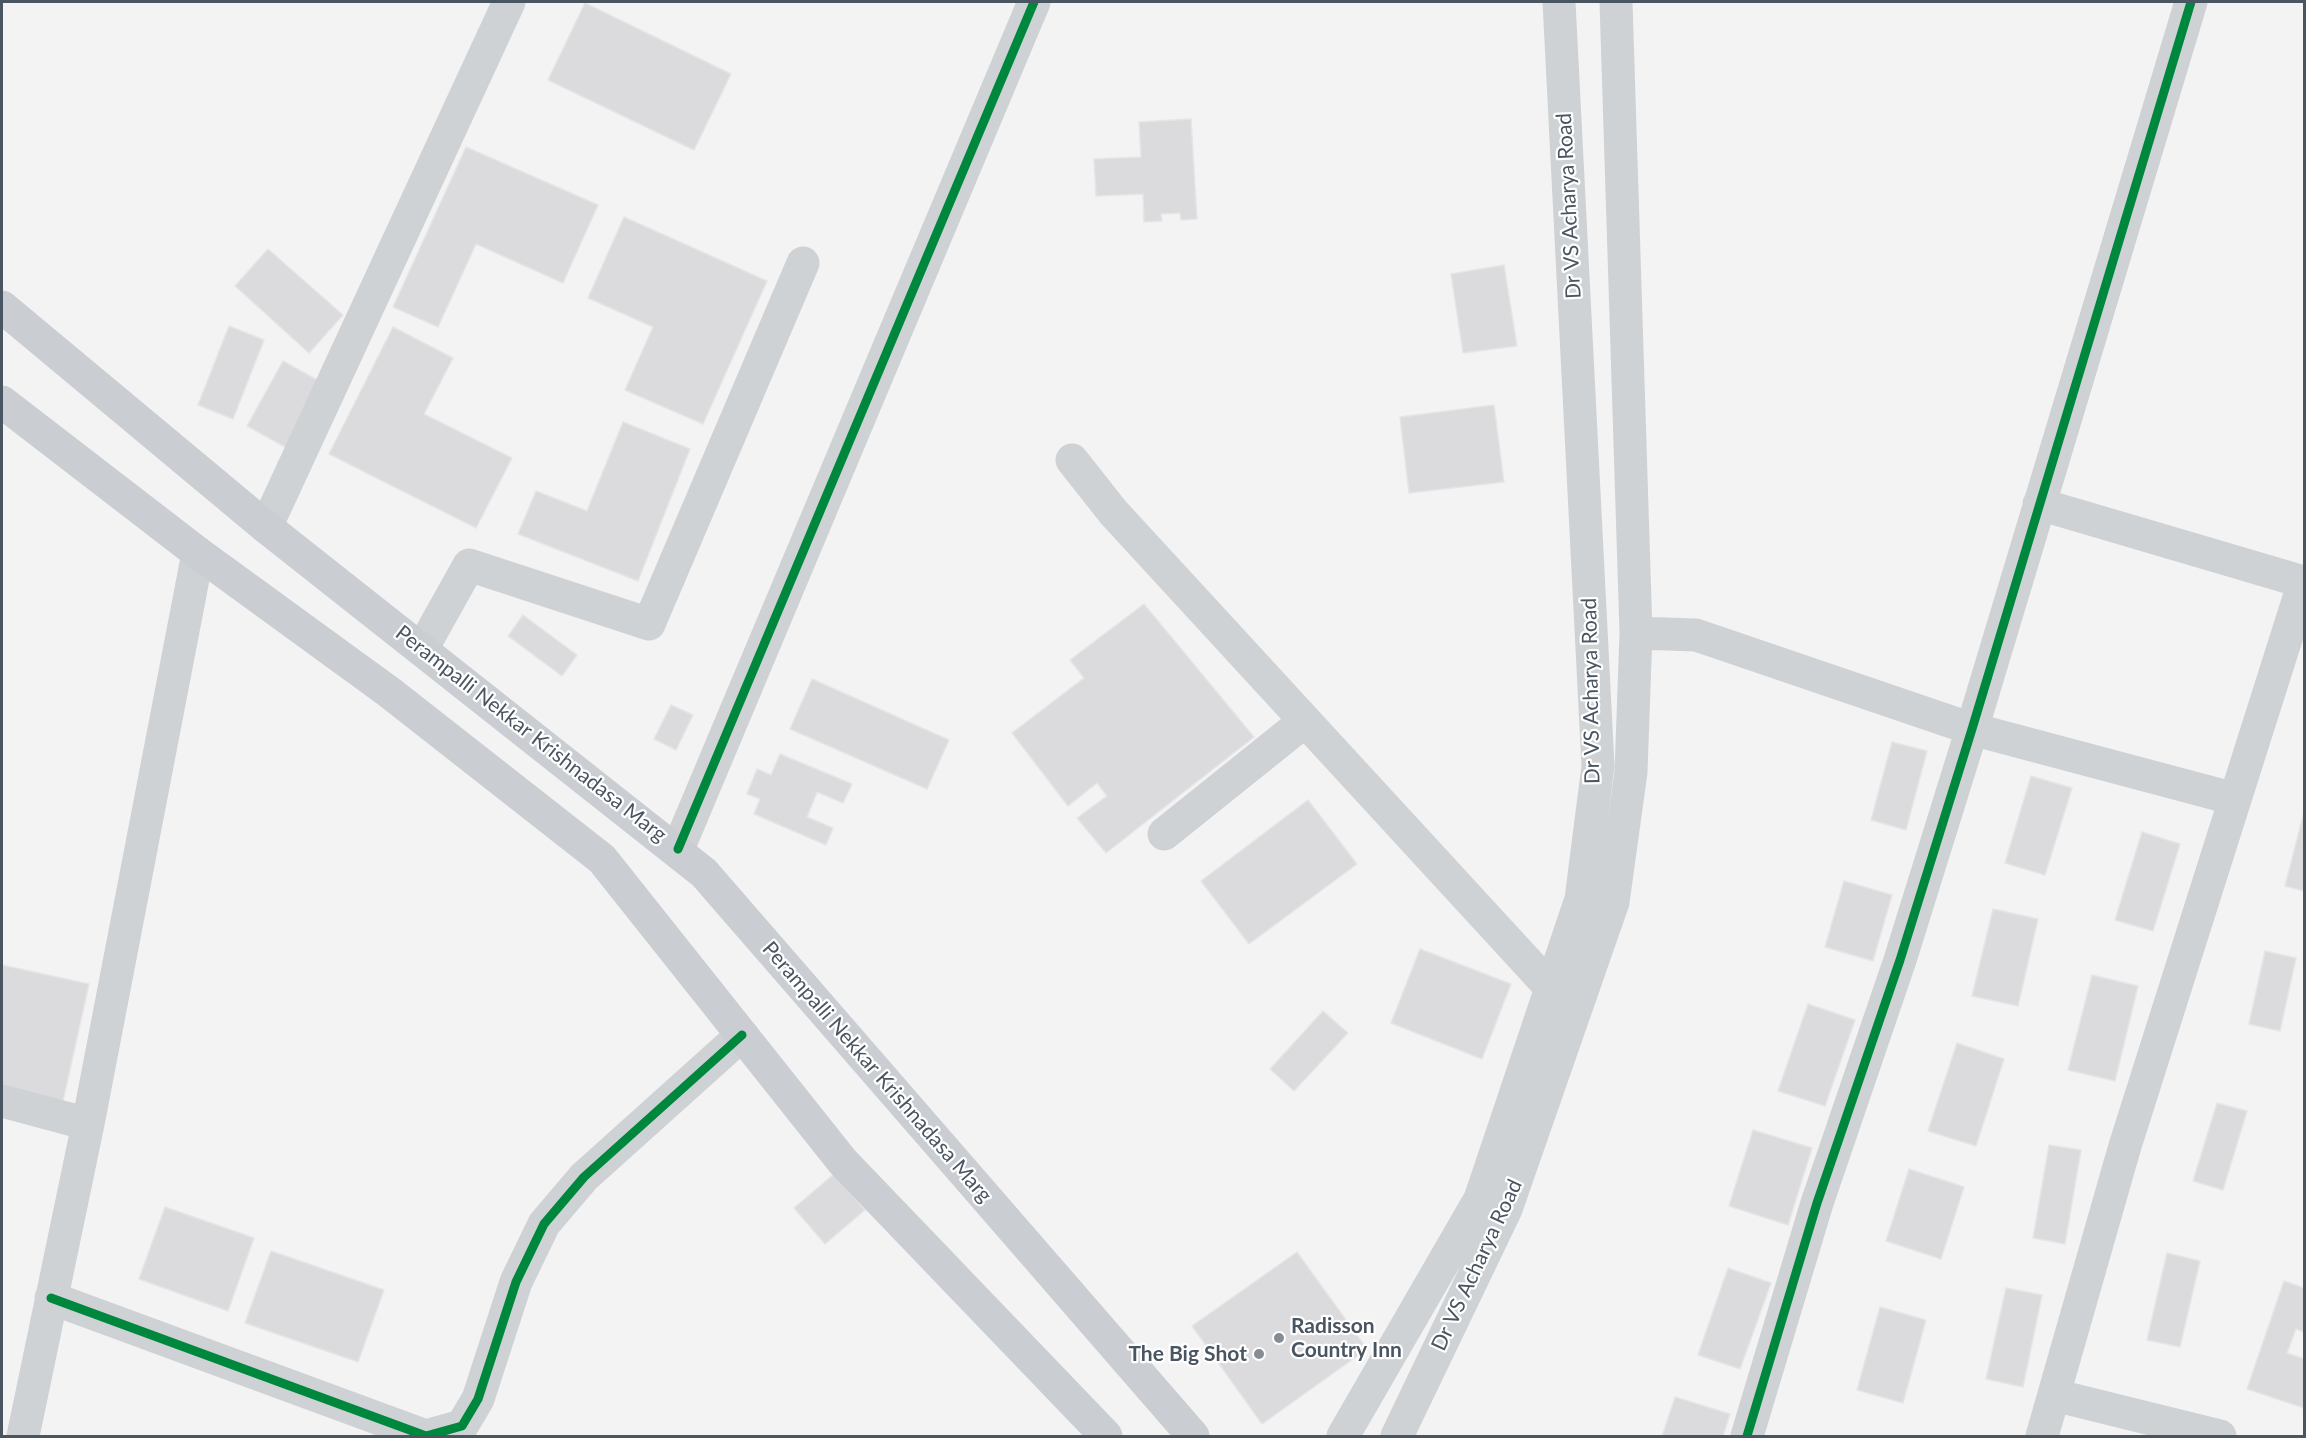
<!DOCTYPE html>
<style>
body{margin:0}
#map{position:relative;width:2306px;height:1438px;overflow:hidden;background:#f4f3f3;font-family:Lato,sans-serif}
canvas{display:block}
.frame{position:absolute;inset:0;border:3px solid #495561;pointer-events:none}
</style>
<div id="map">
<canvas width="2306" height="1438"></canvas>
<div class="frame"></div>
</div>
<script>
const context = document.querySelector('canvas').getContext('2d');
context.lineJoin = 'round';
function fill(path, color) { context.fillStyle = color; context.fill(path, 'evenodd'); }
const shape = rows => new Path2D(rows.map(r => 'M' + r).join(''));
function stroke(path, color, width, dash) { context.strokeStyle = color; context.lineWidth = width; context.lineCap = dash ? 'butt' : 'round'; context.setLineDash(dash || []); context.stroke(path); }
function drawText(font, color, halo, rows, align = 'center') {
  context.font = font + ' Lato,sans-serif'; context.lineWidth = 4.5; context.setLineDash([]); context.textBaseline = 'middle'; context.strokeStyle = halo; context.fillStyle = color; for (const [text, x, y, turn = 0] of rows) {
    context.save(); context.translate(x, y); context.rotate((+turn || 0) * Math.PI / 180); context.textAlign = isNaN(turn) ? turn : align; if (halo) context.strokeText(text, 0, 0); context.fillText(text, 0, 0); context.restore();
  }
}
const building = shape([
 [585,3,731,74,694,150,548,80,585,3],
 [1191,119,1197,219,1181,220,1180,213,1161,214,1162,221,1144,222,1143,194,1096,196,1094,159,1141,157,1139,122,1191,119],
 [466,147,598,205,563,283,476,244,438,327,393,307,466,147],
 [624,217,767,281,703,424,625,390,653,327,588,298,624,217],
 [268,249,343,315,309,353,235,286,268,249],
 [1504,265,1517,346,1463,353,1451,274,1504,265],
 [229,326,264,340,233,419,198,405,229,326],
 [393,327,453,358,424,414,512,458,476,528,329,454,393,327],
 [283,361,323,383,287,448,247,426,283,361],
 [1494,405,1504,482,1409,493,1400,417,1494,405],
 [623,422,690,449,638,581,518,534,536,491,587,511,623,422],
 [1144,604,1254,737,1106,853,1077,818,1107,796,1097,783,1068,806,1012,733,1084,678,1070,660,1144,604],
 [523,615,577,655,562,676,508,636,523,615],
 [812,679,949,740,927,789,790,729,812,679],
 [671,705,693,715,676,750,654,739,671,705],
 [1892,742,1927,751,1906,830,1871,820,1892,742],
 [780,754,852,784,843,803,817,792,807,817,833,828,826,845,754,814,760,799,747,794,757,769,771,775,780,754],
 [2031,776,2072,788,2045,875,2005,863,2031,776],
 [1308,800,1357,864,1249,944,1201,881,1308,800],
 [2304,812,2304,891,2285,886,2304,812],
 [2142,832,2180,844,2153,931,2115,920,2142,832],
 [1844,881,1892,895,1873,961,1825,947,1844,881],
 [1993,909,2038,919,2018,1006,1972,996,1993,909],
 [1420,949,1511,984,1482,1059,1391,1023,1420,949],
 [2265,951,2296,958,2280,1031,2249,1024,2265,951],
 [2,965,89,984,63,1101,2,1088,2,965],
 [2092,975,2138,986,2115,1081,2068,1070,2092,975],
 [1808,1004,1855,1020,1825,1106,1778,1091,1808,1004],
 [1323,1011,1348,1033,1294,1091,1270,1069,1323,1011],
 [1957,1043,2004,1059,1976,1146,1928,1131,1957,1043],
 [2217,1103,2247,1111,2223,1190,2193,1181,2217,1103],
 [1753,1130,1812,1148,1788,1225,1729,1206,1753,1130],
 [2049,1145,2081,1150,2065,1244,2033,1238,2049,1145],
 [1909,1169,1964,1187,1941,1259,1886,1241,1909,1169],
 [834,1174,865,1210,825,1244,794,1208,834,1174],
 [165,1207,254,1238,228,1311,139,1279,165,1207],
 [271,1251,384,1290,358,1362,245,1323,271,1251],
 [1297,1252,1367,1349,1262,1424,1192,1326,1297,1252],
 [2167,1253,2200,1261,2180,1347,2147,1340,2167,1253],
 [1728,1268,1771,1283,1740,1369,1698,1355,1728,1268],
 [2284,1281,2304,1288,2304,1332,2296,1329,2287,1353,2304,1359,2304,1408,2247,1389,2284,1281],
 [2006,1288,2042,1295,2023,1387,1986,1379,2006,1288],
 [1880,1307,1926,1320,1903,1403,1857,1390,1880,1307],
 [1675,1397,1730,1414,1723,1436,1662,1436,1675,1397]
]);
const minor = shape([
 [1072,460,1113,512,1551,988],
 [2039,504,2304,582],
 [266,527,509,2],
 [1636,633,1696,635,1972,729,2235,799],
 [422,649,469,565,649,624,803,263],
 [1164,834,1305,721],
 [678,849,1034,2],
 [2,1101,88,1124],
 [51,1298,426,1436,462,1426,478,1399,516,1282,544,1224,584,1177,742,1035],
 [2054,1395,2220,1436],
 [23,1436,88,1124,198,553],
 [1343,1436,1480,1199,1581,899,1598,766,1559,2],
 [1397,1436,1506,1209,1613,902,1631,772,1636,633,1616,2],
 [1747,1436,1817,1203,1900,960,1972,729,2191,2],
 [2042,1436,2125,1146,2304,582]
]);
const major = shape([
 [2,307,266,527,704,873,1193,1436],
 [2,402,198,553,389,692,602,859,843,1162,1106,1436]
]);
const cycleway = shape([
 [678,849,1034,2],
 [51,1298,426,1436,462,1426,478,1399,516,1282,544,1224,584,1177,742,1035],
 [1747,1436,1817,1203,1900,960,1972,729,2191,2]
]);
const markers = [
 [1279,1338,6,"#858c94"],
 [1259,1354,6,"#858c94"]
];
const streetNames = [
 ["Dr VS Acharya Road",1569,206,-93],
 ["Dr VS Acharya Road",1591,691,-91],
 ["Perampalli Nekkar Krishnadasa Marg",531,734,38],
 ["Perampalli Nekkar Krishnadasa Marg",877,1072,49],
 ["Dr VS Acharya Road",1477,1265,-65]
];
const poiNames = [
 ["Radisson",1291,1326],
 ["Country Inn",1291,1350],
 ["The Big Shot",1247,1354,"right"]
];
fill(building, '#dbdbdd');
stroke(building, '#e5e5e6', 1.5);
stroke(minor, '#cfd2d4', 33);
stroke(major, '#caced2', 33);
stroke(cycleway, '#00873e', 9);
for (const [x, y, r, color] of markers) { const dot = new Path2D(); dot.arc(x, y, r, 0, 2 * Math.PI); context.fillStyle = color; context.fill(dot); stroke(dot, '#fff', 2); }
drawText('21px', '#495561', '#fff', streetNames);
drawText('bold 21px', '#495561', '#fff', poiNames, 'left');
</script>
